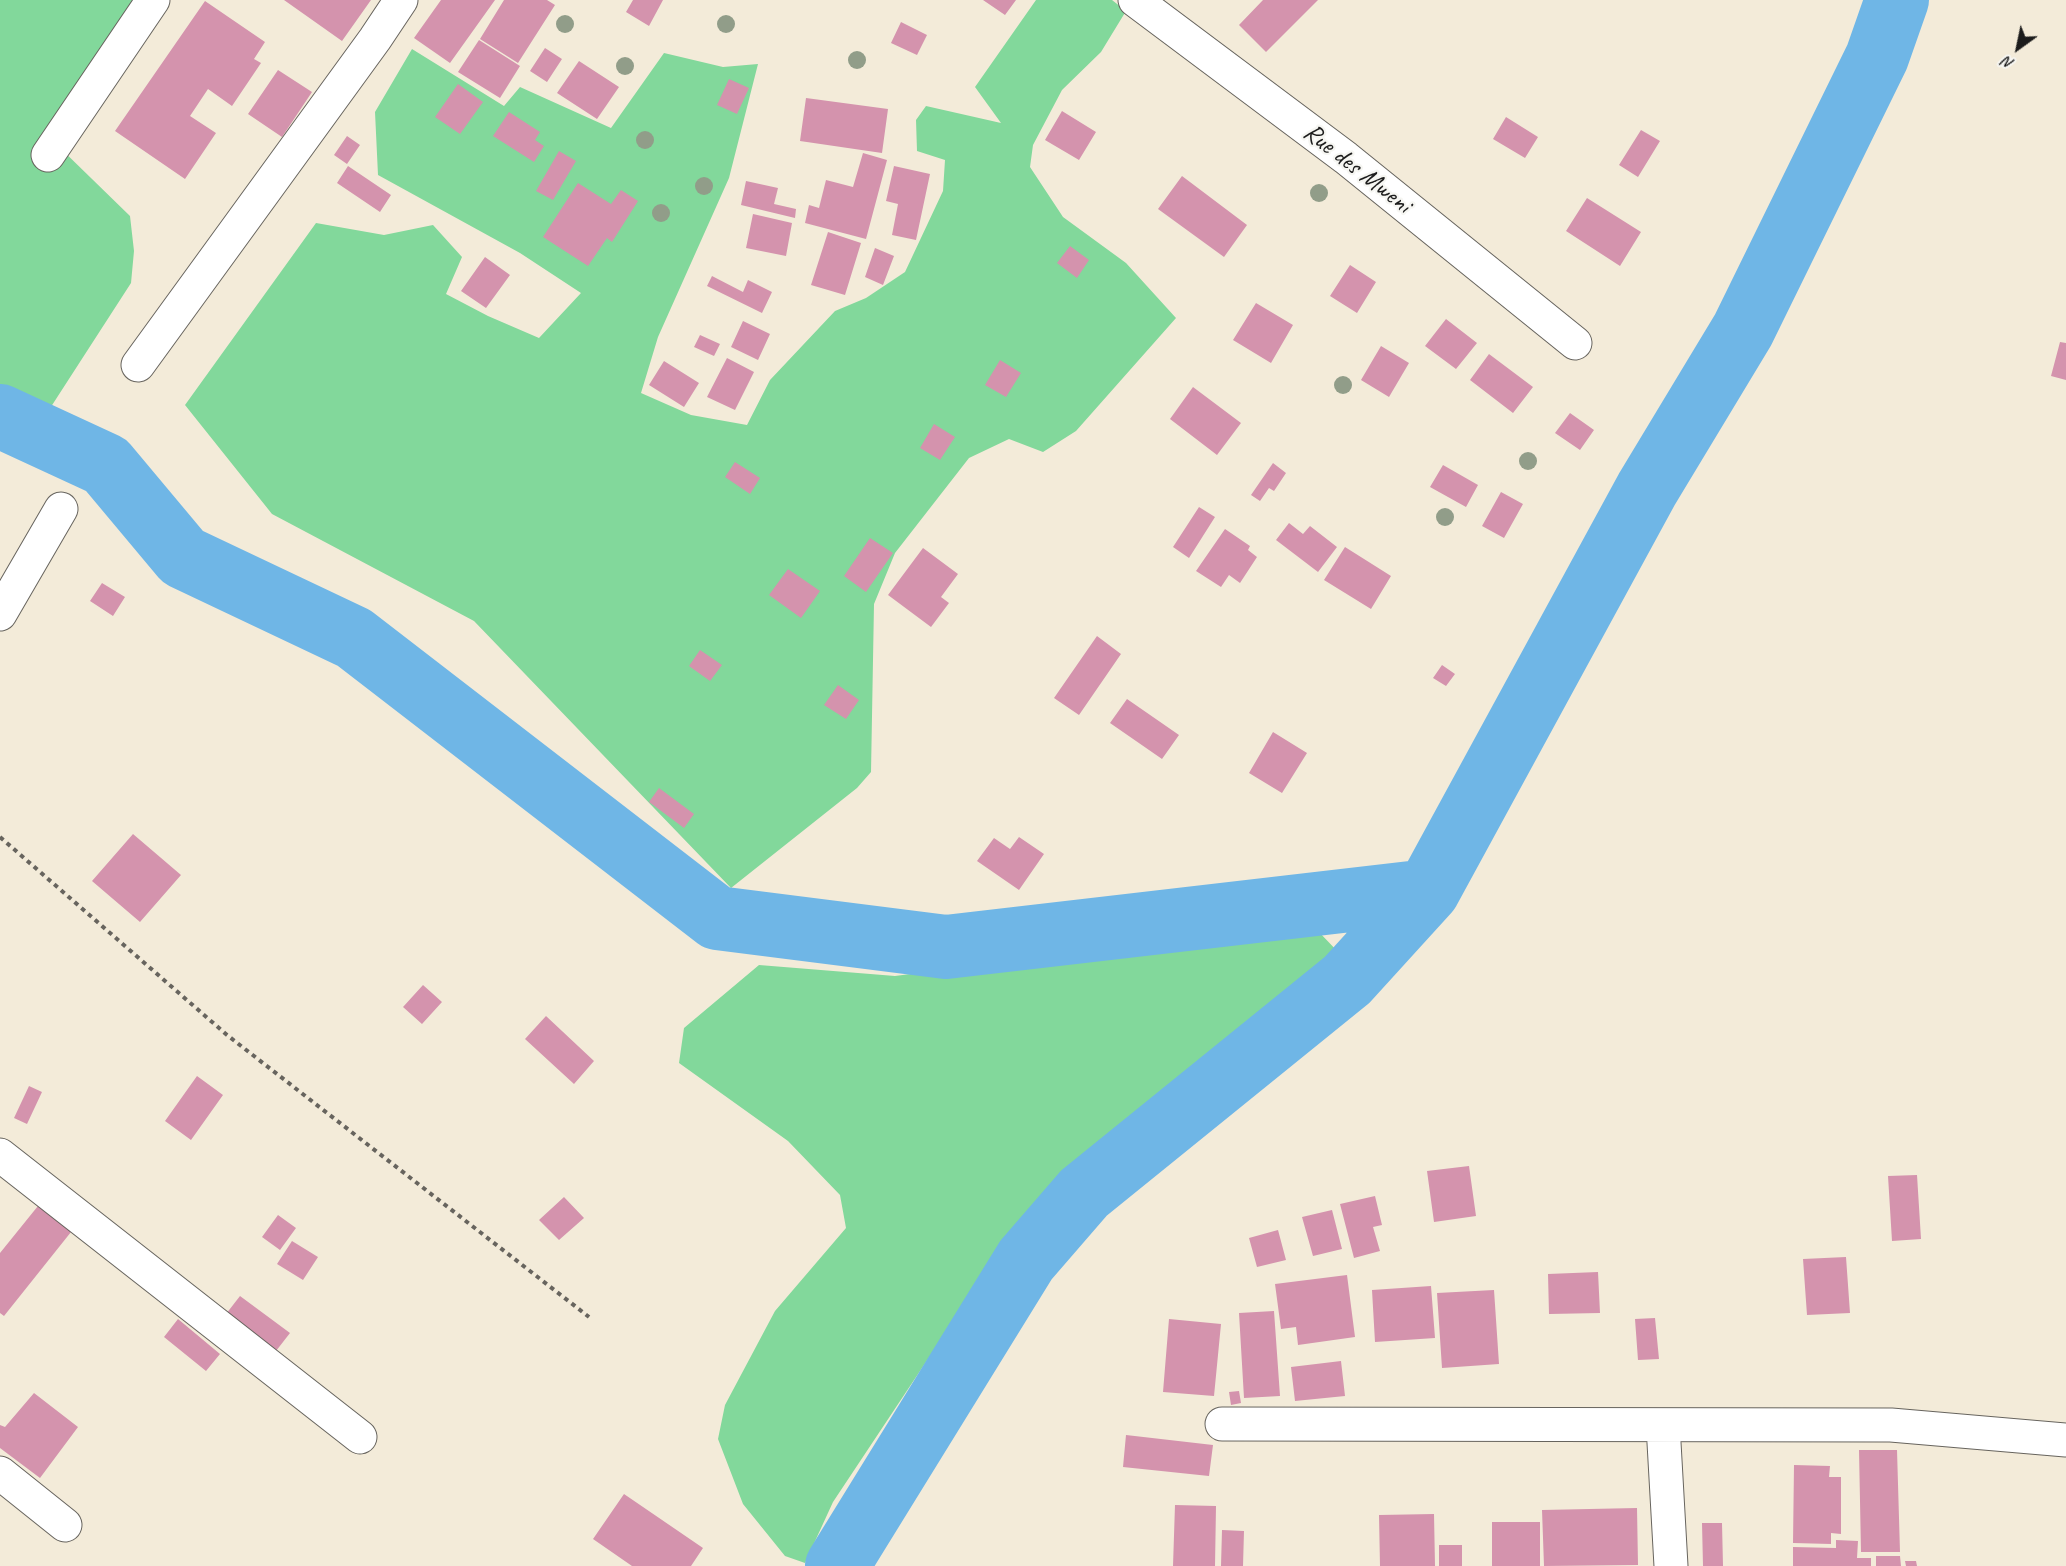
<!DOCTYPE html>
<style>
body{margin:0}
#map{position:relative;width:2066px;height:1566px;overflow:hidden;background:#f3ebd9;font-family:Caveat,sans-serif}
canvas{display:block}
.north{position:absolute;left:1988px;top:18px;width:60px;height:60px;-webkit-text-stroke:4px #f6f6f2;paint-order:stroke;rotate:213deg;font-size:16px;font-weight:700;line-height:24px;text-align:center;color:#1c1c1c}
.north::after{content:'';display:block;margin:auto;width:21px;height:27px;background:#1c1c1c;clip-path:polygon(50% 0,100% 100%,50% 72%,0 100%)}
</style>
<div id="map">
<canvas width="2066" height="1566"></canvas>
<div class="north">N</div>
</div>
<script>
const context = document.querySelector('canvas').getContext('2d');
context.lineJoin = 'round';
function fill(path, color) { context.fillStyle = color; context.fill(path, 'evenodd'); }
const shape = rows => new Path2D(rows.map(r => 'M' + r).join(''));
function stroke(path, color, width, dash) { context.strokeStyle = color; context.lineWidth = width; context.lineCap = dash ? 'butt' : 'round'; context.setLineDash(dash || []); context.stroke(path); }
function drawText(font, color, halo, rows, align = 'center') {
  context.font = font + ' Caveat,sans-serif'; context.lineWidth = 4.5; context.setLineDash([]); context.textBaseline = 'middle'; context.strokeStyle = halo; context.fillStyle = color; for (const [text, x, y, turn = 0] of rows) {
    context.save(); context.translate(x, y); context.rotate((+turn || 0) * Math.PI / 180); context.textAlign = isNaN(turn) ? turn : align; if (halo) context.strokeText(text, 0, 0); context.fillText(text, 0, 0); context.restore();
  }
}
const green = shape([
 [0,0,143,0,53,141,130,216,134,251,131,283,25,447,0,450],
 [1036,0,1112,0,1126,11,1101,52,1062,90,1033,145,1030,167,1063,217,1126,263,1176,318,1076,431,1043,452,1009,439,969,458,895,553,874,604,871,772,857,788,731,888,474,621,272,514,185,405,316,223,384,235,433,225,462,257,446,294,488,316,539,338,581,293,520,253,378,175,375,112,412,49,504,106,520,87,611,128,664,53,723,67,758,64,729,178,658,337,641,393,691,415,747,425,770,380,835,311,866,298,905,272,943,191,945,160,917,151,916,120,926,106,1001,123,975,87],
 [1286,925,1317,930,1341,955,1069,1172,1013,1231,833,1502,805,1563,785,1556,743,1504,718,1439,725,1405,775,1311,846,1228,840,1195,788,1141,679,1063,684,1028,759,965,895,976]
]);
const river = shape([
 [0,416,106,465,183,557,354,638,717,918,946,947,1428,891],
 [837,1566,1026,1260,1084,1193,1347,980,1428,891,1647,489,1743,330,1877,57,1897,0]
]);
const building = shape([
 [284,0,371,0,342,41],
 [441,0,495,0,450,63,414,38],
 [504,0,547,0,555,5,518,63,480,39],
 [633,0,663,0,649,26,626,12],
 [983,0,1016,0,1005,15],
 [1263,0,1318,0,1266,52,1239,25],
 [205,1,265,42,254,59,261,63,232,106,208,89,190,116,216,133,185,179,115,131],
 [901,22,927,35,917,55,891,43],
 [479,40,520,66,500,98,458,72],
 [545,48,562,59,547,82,530,71],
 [579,61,619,87,597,119,557,93],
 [278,70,312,92,282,137,248,114],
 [729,79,749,88,737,114,717,105],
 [458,84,483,102,460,134,435,117],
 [806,98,888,109,882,153,800,141],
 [1062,111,1096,132,1079,160,1045,140],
 [509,112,540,132,535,140,544,146,534,162,493,136],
 [1506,117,1538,137,1525,158,1493,139],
 [1641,130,1660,141,1638,177,1619,165],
 [347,136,360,145,347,164,334,155],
 [559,151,576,161,553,200,536,191],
 [863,153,887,160,866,239,805,223,809,205,819,208,826,180,853,187],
 [348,166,391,195,380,212,337,183],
 [894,166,930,174,916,240,892,235,898,204,886,201],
 [1182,176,1247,225,1224,257,1158,209],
 [746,181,778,188,774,204,796,209,795,218,741,205],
 [578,183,611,204,621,190,638,201,612,242,607,238,588,266,543,237],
 [1587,198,1641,232,1620,266,1566,231],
 [753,214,792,223,786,256,746,248],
 [828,232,861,243,845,295,811,285],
 [1070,246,1089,260,1077,278,1057,263],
 [875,248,894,256,883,285,865,277],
 [485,257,510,275,486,308,461,291],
 [1350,265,1376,282,1357,313,1330,296],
 [712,276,743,292,748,280,772,292,762,313,707,286],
 [1256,303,1293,325,1271,363,1233,340],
 [1446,319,1477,343,1456,369,1425,346],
 [743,321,770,334,758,360,731,347],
 [700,335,720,344,714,356,694,347],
 [2060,342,2066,343,2066,380,2051,376],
 [1381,346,1409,363,1389,397,1361,380],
 [1489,354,1533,387,1513,413,1470,380],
 [727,358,754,372,735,410,707,397],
 [1000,360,1021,373,1006,397,985,385],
 [664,361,699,383,684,407,649,385],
 [1193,387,1241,423,1217,455,1170,419],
 [1570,413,1594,430,1580,450,1555,433],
 [934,424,955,437,940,460,920,448],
 [735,462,760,478,750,494,725,477],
 [1273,463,1286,473,1274,491,1269,488,1260,501,1251,495],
 [1443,465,1478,485,1466,507,1430,487],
 [1501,492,1523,504,1504,538,1482,526],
 [1199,507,1215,517,1189,558,1173,547],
 [1289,523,1303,534,1310,526,1337,547,1318,572,1276,540],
 [1225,529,1250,546,1248,550,1257,557,1240,583,1229,575,1221,587,1196,571],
 [870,538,893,553,866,592,844,576],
 [1345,547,1391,576,1371,609,1324,580],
 [923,548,958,574,941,597,949,603,931,627,888,595],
 [788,569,820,591,801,618,769,595],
 [102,583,125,597,113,616,90,601],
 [1097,636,1121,654,1079,715,1054,698],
 [700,650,722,665,710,681,689,666],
 [1442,665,1455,674,1446,686,1433,678],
 [838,685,859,700,846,719,824,705],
 [1127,699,1179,735,1162,759,1110,723],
 [1273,732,1307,753,1282,793,1249,773],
 [659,788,694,814,684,828,649,802],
 [133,834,181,875,140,922,92,881],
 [1019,837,1044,854,1019,890,977,861,994,838,1010,849],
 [423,985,442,1002,422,1024,403,1007],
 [546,1016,594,1061,574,1084,525,1039],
 [197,1076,223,1095,191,1140,165,1121],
 [29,1086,42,1092,27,1124,14,1118],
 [1469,1166,1476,1216,1434,1222,1427,1171],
 [1917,1175,1921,1239,1892,1241,1888,1176],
 [1375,1196,1382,1225,1373,1227,1380,1251,1354,1258,1340,1204],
 [564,1197,584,1218,559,1240,539,1220],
 [42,1201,75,1227,4,1316,0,1313,0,1253],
 [1332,1210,1342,1249,1313,1256,1302,1217],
 [278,1215,296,1228,280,1250,262,1237],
 [1278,1230,1286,1260,1257,1267,1249,1238],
 [292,1241,318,1257,303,1280,277,1264],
 [1846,1257,1850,1313,1807,1315,1803,1259],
 [1598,1272,1600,1313,1549,1314,1548,1274],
 [1347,1275,1355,1337,1298,1345,1296,1327,1281,1329,1275,1284],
 [1431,1286,1435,1338,1375,1342,1372,1290],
 [1494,1290,1499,1364,1442,1368,1437,1293],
 [240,1296,290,1333,276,1351,226,1314],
 [1274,1311,1280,1396,1244,1398,1239,1313],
 [1655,1318,1659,1359,1638,1360,1635,1319],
 [178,1319,220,1354,206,1371,164,1337],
 [1169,1319,1221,1324,1214,1396,1163,1392],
 [1341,1361,1345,1396,1295,1401,1291,1367],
 [1239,1391,1241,1403,1231,1405,1229,1392],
 [34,1393,78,1427,40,1478,0,1448,0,1425,5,1427],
 [1126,1435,1213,1445,1209,1476,1123,1467],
 [1859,1450,1897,1450,1900,1552,1861,1552],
 [1794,1465,1830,1466,1829,1477,1841,1477,1841,1534,1831,1533,1831,1544,1793,1543],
 [624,1494,703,1548,691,1566,632,1566,593,1539],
 [1175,1505,1216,1506,1215,1566,1173,1566],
 [1637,1508,1638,1565,1544,1566,1542,1510],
 [1434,1514,1435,1566,1380,1566,1379,1515],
 [1492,1522,1540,1522,1540,1566,1492,1566],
 [1702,1523,1722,1523,1723,1566,1703,1566],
 [1222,1530,1244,1531,1243,1566,1221,1566],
 [1836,1540,1858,1541,1857,1558,1871,1558,1871,1566,1793,1566,1793,1547,1836,1548],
 [1439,1545,1462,1545,1462,1566,1439,1566],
 [1876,1556,1900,1556,1901,1566,1876,1566],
 [1905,1561,1916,1561,1917,1566,1906,1566]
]);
const path = shape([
 [0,837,227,1035,589,1317]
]);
const minor = shape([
 [1135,0,1346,158,1575,343],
 [48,155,153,0],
 [138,365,375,39,401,0],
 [0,614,61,509],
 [0,1155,360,1437],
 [1222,1424,1891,1425,2066,1440],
 [1663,1425,1671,1566],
 [0,1473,65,1525]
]);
const trees = [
 [565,24],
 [726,24],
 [857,60],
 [625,66],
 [645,140],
 [704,186],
 [1319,193],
 [661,213],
 [1343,385],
 [1528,461],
 [1445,517]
];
const streetNames = [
 ["Rue des Mweni",1357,169,38]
];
fill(green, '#82d89b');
stroke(river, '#6fb6e6', 64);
fill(building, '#d493ad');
stroke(minor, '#67645e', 35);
stroke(path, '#67645e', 4, [4.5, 4.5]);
stroke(minor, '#fff', 33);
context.fillStyle = '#919d89';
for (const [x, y] of trees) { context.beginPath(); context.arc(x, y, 9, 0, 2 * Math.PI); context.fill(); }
drawText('26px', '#1c1c1c', '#f6f6f2', streetNames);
</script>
